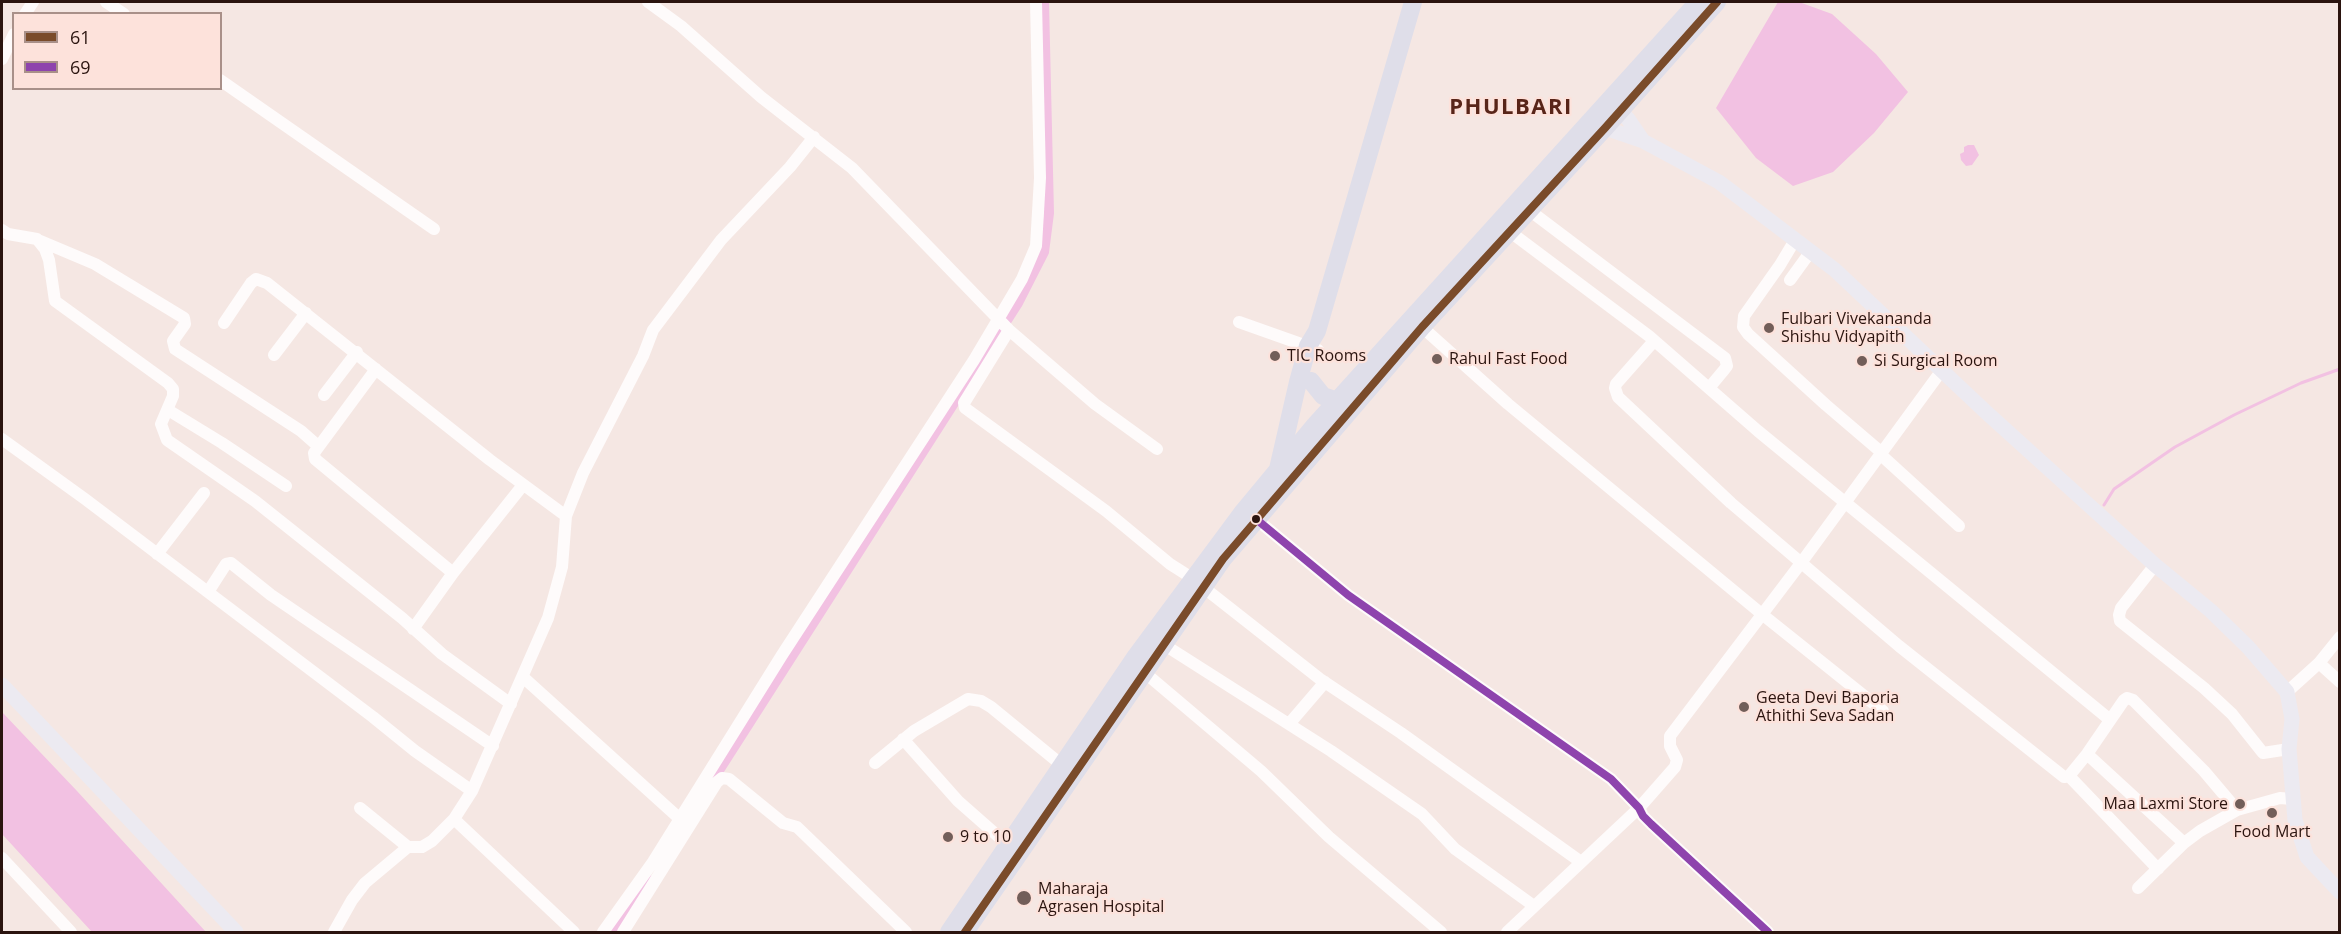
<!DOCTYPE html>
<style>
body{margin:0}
#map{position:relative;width:2341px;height:934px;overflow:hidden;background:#f5e7e3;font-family:"Open Sans",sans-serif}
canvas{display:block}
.frame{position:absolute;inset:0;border:3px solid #2b140f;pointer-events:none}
.legend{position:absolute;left:12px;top:12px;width:210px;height:78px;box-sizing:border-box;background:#fde2db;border:2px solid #a99089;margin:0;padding:8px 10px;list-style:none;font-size:18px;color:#2b140f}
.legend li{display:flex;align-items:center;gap:12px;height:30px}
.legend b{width:30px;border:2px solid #a99089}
</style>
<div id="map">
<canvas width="2341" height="934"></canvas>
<div class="frame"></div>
<ul class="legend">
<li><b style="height:8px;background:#7a4b2a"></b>61</li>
<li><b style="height:8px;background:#8e44ad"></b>69</li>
</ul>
</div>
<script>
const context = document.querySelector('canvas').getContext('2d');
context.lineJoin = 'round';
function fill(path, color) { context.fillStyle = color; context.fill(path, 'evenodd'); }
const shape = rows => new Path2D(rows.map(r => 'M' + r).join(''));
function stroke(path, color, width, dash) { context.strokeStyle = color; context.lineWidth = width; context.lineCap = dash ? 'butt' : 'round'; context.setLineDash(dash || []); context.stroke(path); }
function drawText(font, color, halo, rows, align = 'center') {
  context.font = font + ' "Open Sans",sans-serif'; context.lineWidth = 4.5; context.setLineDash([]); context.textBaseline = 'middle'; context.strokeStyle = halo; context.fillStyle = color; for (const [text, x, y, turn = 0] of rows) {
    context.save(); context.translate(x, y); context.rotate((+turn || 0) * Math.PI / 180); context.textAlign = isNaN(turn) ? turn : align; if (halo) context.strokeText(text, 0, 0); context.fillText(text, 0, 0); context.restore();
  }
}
const water = shape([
 [1778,2,1799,2,1832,14,1876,54,1908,92,1874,133,1833,172,1793,186,1756,158,1716,108],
 [1968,145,1974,145,1979,155,1972,165,1966,166,1961,160,1960,154,1964,152,1964,147],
 [2,712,77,791,206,932,92,932,2,834]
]);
const stream = shape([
 [2104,505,2114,489,2175,447,2234,415,2301,383,2340,369]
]);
const canal = shape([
 [709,786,1018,303,1044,252,1049,213,1044,2],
 [613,932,649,880]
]);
const minor = shape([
 [106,2,124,14],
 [648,2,681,26,761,97,852,168,1009,330,1095,404,1157,449],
 [25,14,33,2],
 [2,59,14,34],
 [220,80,434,229],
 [1529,210,1725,358,1727,366,1724,370,1709,388],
 [2,230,8,234,37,239,45,249,49,260,55,301,168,383,173,389,173,396,161,424,167,440,255,501,402,618,442,654,511,704],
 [1509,231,1649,336,1758,431,2109,719],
 [38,240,95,264,184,318,185,324,173,341,175,349,301,431,318,446],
 [1795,240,1780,265,1744,316,1743,327,1748,334,1826,405,1881,452],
 [1790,280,1811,251],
 [1239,322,1318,350],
 [224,323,251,283,256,279,267,283,490,460,566,516,562,567,548,618,472,791,454,819,574,932],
 [1422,327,1508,404,1763,615,1883,711],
 [1009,330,964,403,965,408,1106,511,1170,564,1192,578],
 [1654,341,1616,384,1615,388,1618,397,1731,503,1899,646,2064,777,2069,776,2087,754,2124,700,2127,698,2133,700,2204,771,2237,810],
 [274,355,306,313],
 [376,369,314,453,315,459,453,573,413,629],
 [324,395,357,352],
 [168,410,222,443,286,486],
 [2,439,85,499,373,717,415,751,472,791],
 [1880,454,1959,526],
 [566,516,583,473,643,356,653,330,721,240,790,167,814,137],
 [1256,519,1348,595,1611,779,1639,808,1643,816,1651,824,1768,932],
 [157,554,204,493],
 [2155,565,2121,608,2119,615,2120,621,2204,688,2232,714,2263,753,2289,749],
 [453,573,523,485],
 [1203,587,1320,679,1401,733,1581,862],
 [208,592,226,564,231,563,271,595,493,746],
 [1163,644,1331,751,1422,814,1455,849,1534,906],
 [2319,663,2340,682],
 [1144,672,1261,771,1329,837,1441,932],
 [524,678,680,819],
 [2287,692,2319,663,2340,637],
 [1289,724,1325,682],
 [903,739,958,801,1008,845],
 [2087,754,2184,843],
 [875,763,914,731,968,699,981,701,991,707,1063,766],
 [2069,776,2158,869],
 [360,808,408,847,422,847,432,841,454,819],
 [2,858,71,932],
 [2138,888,2184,843,2200,831,2237,810,2280,798,2292,799],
 [334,932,352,900,365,883,408,847],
 [603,932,653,862,782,655,974,360,1022,279,1036,246,1040,178,1036,2],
 [623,932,717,782,722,778,729,779,783,823,797,827,906,932],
 [1507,932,1639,808,1675,767,1677,760,1670,746,1670,736,1801,563,1942,370]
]);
const major = shape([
 [1613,105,1628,119,1643,141],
 [1598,122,1605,128,1643,141,1719,182,1835,270,1987,413,2155,565,2211,611,2248,647,2287,692,2292,719,2289,749,2295,820,2307,857,2340,892],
 [2,685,236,932]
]);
const highway = shape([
 [1311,381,1323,396,1338,401],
 [1278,469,1298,382,1308,346,1317,331,1413,2],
 [949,932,1136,656,1242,513,1315,425,1698,2],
 [965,932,1223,559,1422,327,1605,128,1717,2]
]);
const bus1 = shape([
 [965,932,1223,559,1422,327,1605,128,1717,2]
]);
const bus2 = shape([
 [1256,519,1348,595,1611,779,1639,808,1643,816,1651,824,1768,932]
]);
const markers = [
 [1769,328,6,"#725e59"],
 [1275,356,6,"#725e59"],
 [1437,359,6,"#725e59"],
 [1862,361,6,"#725e59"],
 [1256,519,5,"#2b140f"],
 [1744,707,6,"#725e59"],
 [2240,804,6,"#725e59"],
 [2272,813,6,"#725e59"],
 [948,837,6,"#725e59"],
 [1024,898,8,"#725e59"]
];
const poiNames = [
 ["Fulbari Vivekananda",1781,319],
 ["Shishu Vidyapith",1781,337],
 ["TIC Rooms",1287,356],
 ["Rahul Fast Food",1449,359],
 ["Si Surgical Room",1874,361],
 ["Geeta Devi Baporia",1756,698],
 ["Athithi Seva Sadan",1756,716],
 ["Maa Laxmi Store",2228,804,"right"],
 ["Food Mart",2272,832,"center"],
 ["9 to 10",960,837],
 ["Maharaja",1038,889],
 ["Agrasen Hospital",1038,907]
];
const districtNames = [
 ["PHULBARI",1511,108]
];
fill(water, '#f2c1e2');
stroke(stream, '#f2c1e2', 3);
stroke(canal, '#f2c1e2', 10);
stroke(minor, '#fefbfb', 12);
stroke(major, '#eceaf1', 15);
stroke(highway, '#dfdee9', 18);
stroke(bus1, '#7a4b2a', 8);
stroke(bus2, '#8e44ad', 8);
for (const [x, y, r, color] of markers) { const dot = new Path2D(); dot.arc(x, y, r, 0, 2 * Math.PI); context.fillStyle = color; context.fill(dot); stroke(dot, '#fde2db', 2); }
drawText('16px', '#2b140f', '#fde2db', poiNames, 'left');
context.letterSpacing = '1.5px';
drawText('bold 22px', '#582519', '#fde2db', districtNames);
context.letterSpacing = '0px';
</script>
